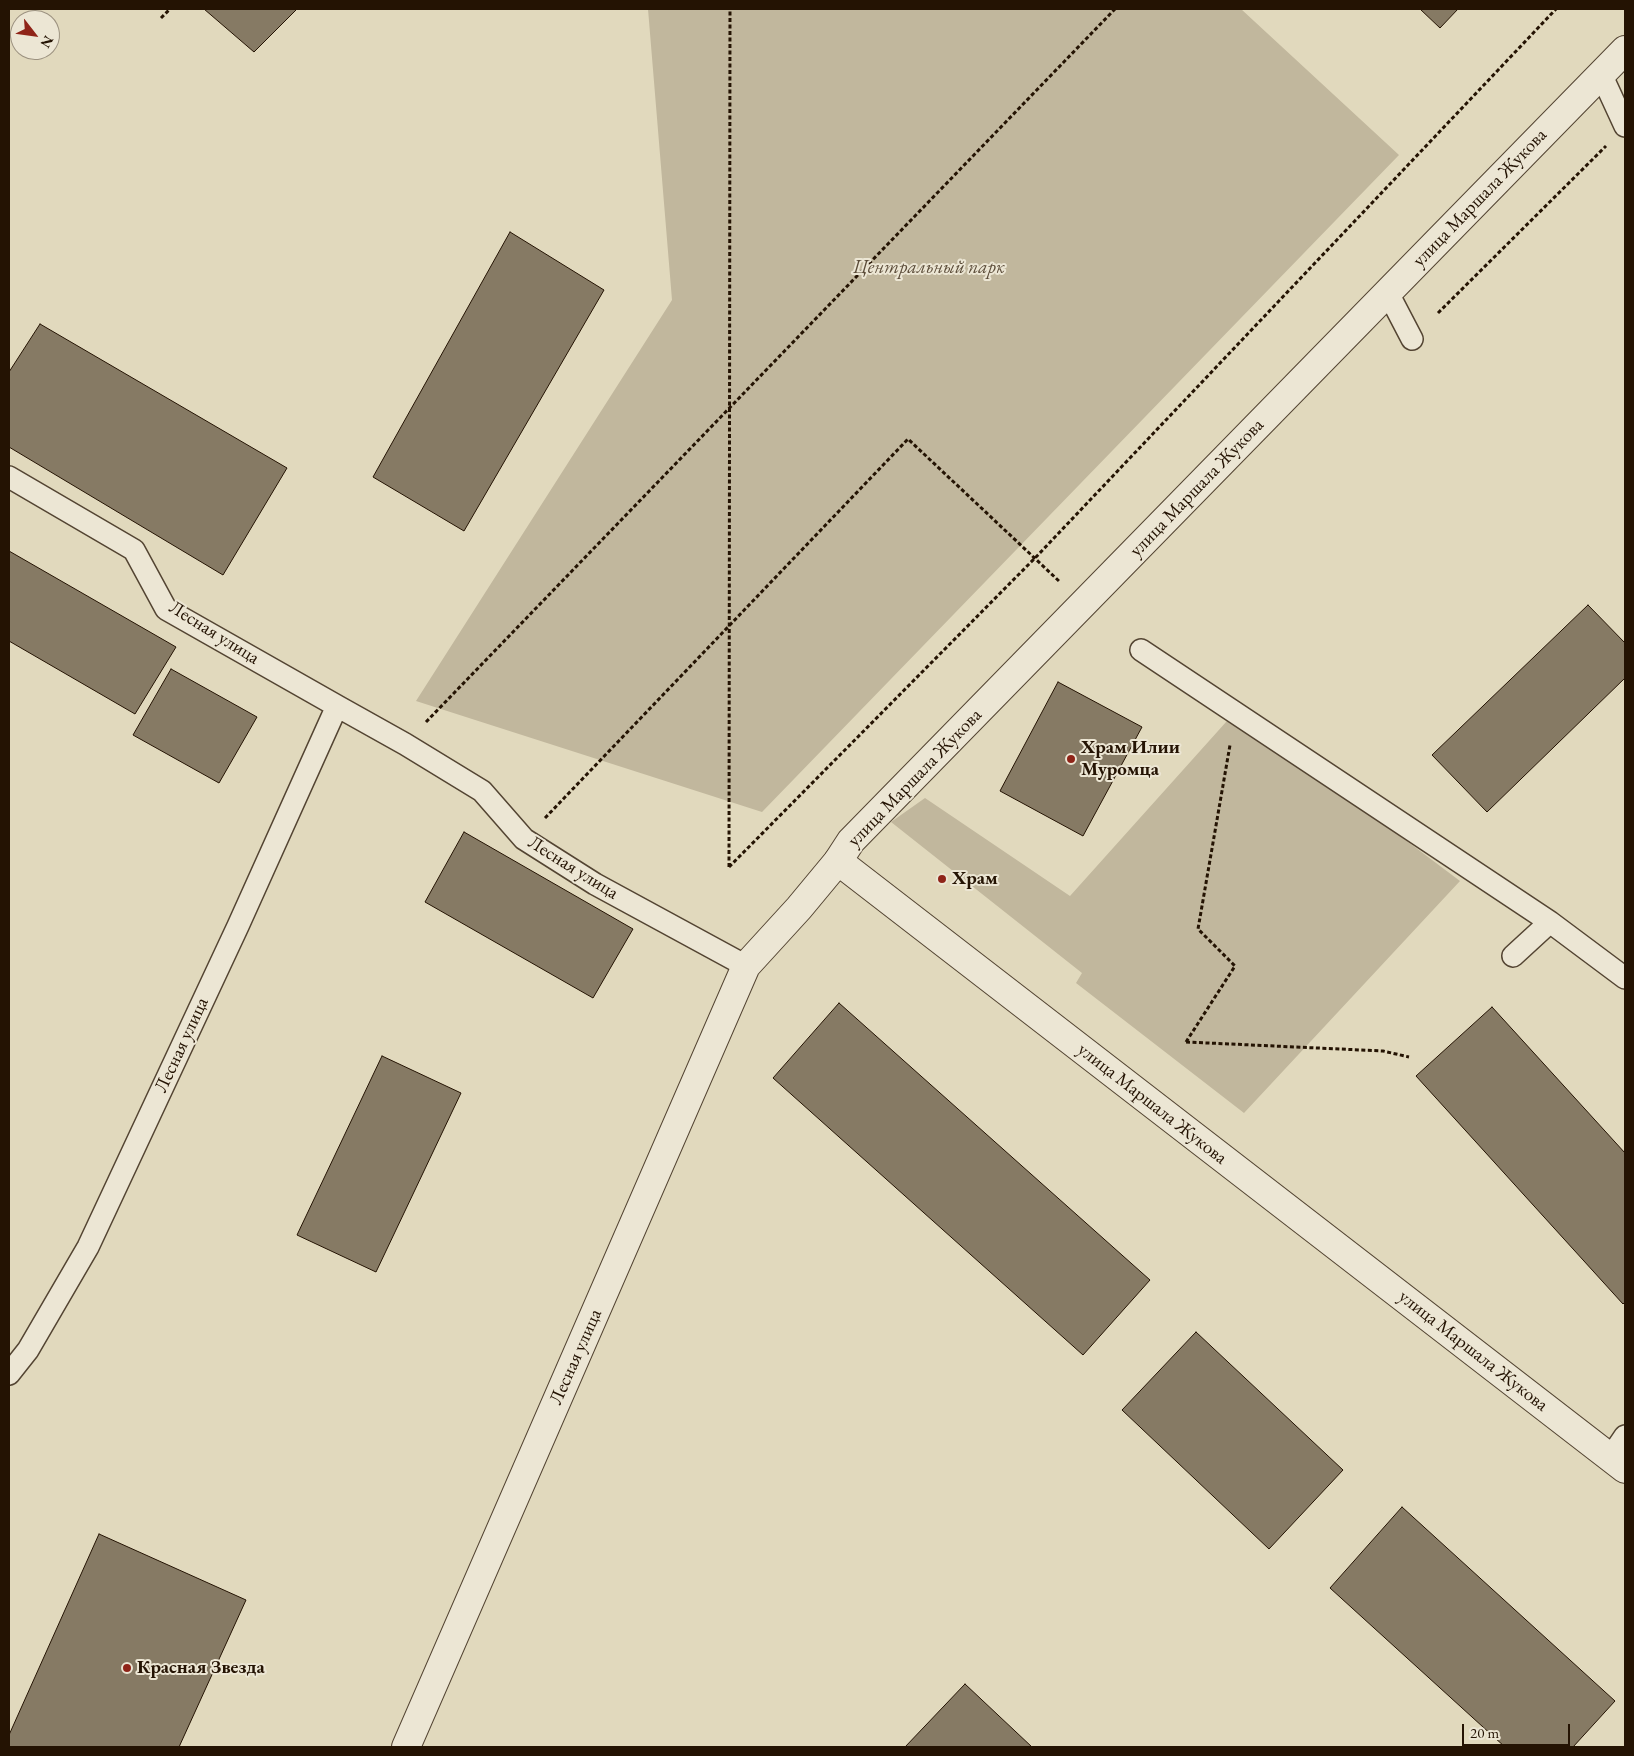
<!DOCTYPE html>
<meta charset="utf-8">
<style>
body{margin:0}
#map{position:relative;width:1634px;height:1756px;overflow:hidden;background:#e1d9bd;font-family:"EB Garamond",serif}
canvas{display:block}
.frame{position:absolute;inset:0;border:10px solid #241303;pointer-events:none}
.north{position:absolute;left:10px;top:10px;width:50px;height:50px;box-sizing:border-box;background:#ece6d4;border:1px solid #9c9280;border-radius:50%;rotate:120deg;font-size:14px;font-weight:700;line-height:20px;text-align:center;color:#241303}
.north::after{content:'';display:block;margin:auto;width:18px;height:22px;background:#8f2418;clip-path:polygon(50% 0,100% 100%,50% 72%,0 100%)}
.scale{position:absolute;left:1462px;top:1724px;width:108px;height:22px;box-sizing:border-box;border:2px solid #241303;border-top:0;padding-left:6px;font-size:15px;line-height:18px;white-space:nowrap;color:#241303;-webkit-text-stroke:4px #ece6d4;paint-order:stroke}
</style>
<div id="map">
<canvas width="1634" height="1756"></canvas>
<div class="frame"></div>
<div class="north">N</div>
<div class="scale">20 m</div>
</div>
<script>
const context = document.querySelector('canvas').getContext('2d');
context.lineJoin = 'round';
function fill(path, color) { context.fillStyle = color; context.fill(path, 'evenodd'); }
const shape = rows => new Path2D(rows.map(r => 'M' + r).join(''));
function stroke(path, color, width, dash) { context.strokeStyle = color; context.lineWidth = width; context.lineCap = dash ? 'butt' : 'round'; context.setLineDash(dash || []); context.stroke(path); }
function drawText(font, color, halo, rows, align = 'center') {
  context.font = font + ' "EB Garamond",serif'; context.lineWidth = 4; context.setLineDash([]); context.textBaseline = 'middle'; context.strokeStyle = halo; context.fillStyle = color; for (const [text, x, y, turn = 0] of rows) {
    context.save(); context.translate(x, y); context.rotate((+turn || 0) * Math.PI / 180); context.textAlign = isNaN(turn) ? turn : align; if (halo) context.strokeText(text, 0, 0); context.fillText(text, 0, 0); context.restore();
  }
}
const green = shape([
 [648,9,1241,9,1399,155,762,812,416,701,672,300],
 [1235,712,1460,881,1244,1113,1076,983,1082,973,891,822,925,798,1070,896]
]);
const building = shape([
 [204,9,297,9,254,52,204,9],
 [1420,9,1458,9,1440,28,1420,9],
 [510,232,604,290,464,531,373,477,510,232],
 [40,324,287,468,223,575,9,447,9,372,40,324],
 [9,551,176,647,135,714,9,641,9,551],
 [1588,605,1625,643,1625,678,1487,812,1432,755,1588,605],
 [171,669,257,717,219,783,133,735,171,669],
 [1058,682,1142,727,1083,836,1000,791,1058,682],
 [464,832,633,929,593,998,425,902,464,832],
 [839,1003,1150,1280,1083,1355,773,1078,839,1003],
 [1492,1007,1625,1153,1625,1302,1623,1304,1416,1076,1492,1007],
 [382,1056,461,1093,376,1272,297,1235,382,1056],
 [1196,1332,1343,1470,1269,1549,1122,1410,1196,1332],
 [1402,1507,1615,1701,1573,1747,1505,1747,1330,1588,1402,1507],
 [99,1534,246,1600,179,1747,9,1747,9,1735,99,1534],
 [965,1684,1032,1747,905,1747,965,1684]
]);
const path = shape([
 [161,18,170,9],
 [1438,313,1606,146],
 [426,722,1115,9],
 [545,818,908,439,1060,582],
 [729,867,1036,557,1556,9],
 [729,867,730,9],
 [1186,1042,1235,966,1198,929,1230,745],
 [1186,1042,1383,1051,1409,1057]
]);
const service = shape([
 [1601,74,1625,126],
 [1388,293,1412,339],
 [9,477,134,550,166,609,337,706],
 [1141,650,1550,922],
 [1513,956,1550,922,1625,978],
 [9,1374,28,1350,88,1247,238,926,337,706,405,744,482,791,524,839,595,884,746,966],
 [1610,1458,1625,1436]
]);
const minor = shape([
 [406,1747,746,966,799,908,838,861]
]);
const tertiary = shape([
 [1625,50,851,841,838,861,1625,1469]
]);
const markers = [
 [1071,759,5,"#8f2418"],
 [942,879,5,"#8f2418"],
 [127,1668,5,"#8f2418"]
];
const streetNames = [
 ["улица Маршала Жукова",1480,198,-46],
 ["улица Маршала Жукова",1197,488,-46],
 ["Лесная улица",214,633,32],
 ["улица Маршала Жукова",915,778,-46],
 ["Лесная улица",573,868,32],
 ["Лесная улица",182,1045,-65],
 ["улица Маршала Жукова",1152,1104,38],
 ["улица Маршала Жукова",1473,1351,38],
 ["Лесная улица",576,1357,-66]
];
const parkNames = [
 ["Центральный парк",929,268]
];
const poiNames = [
 ["Храм Илии",1081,748],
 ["Муромца",1081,770],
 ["Храм",952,879],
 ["Красная Звезда",137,1668]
];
fill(green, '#c1b79d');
fill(building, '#867a64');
stroke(building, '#241303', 1);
stroke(service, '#534432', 24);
stroke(minor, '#534432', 30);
stroke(tertiary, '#534432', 30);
stroke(path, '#241303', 3, [4, 2.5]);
stroke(service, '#ece6d4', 21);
stroke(minor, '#ece6d4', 28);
stroke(tertiary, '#ece6d4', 28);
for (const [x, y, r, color] of markers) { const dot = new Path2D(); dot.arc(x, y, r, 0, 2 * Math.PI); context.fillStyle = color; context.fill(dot); stroke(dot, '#ece6d4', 2); }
drawText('19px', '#241303', '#ece6d4', streetNames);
drawText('italic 19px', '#5b4c39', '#ece6d4', parkNames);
drawText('bold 19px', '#241303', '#ece6d4', poiNames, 'left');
</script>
